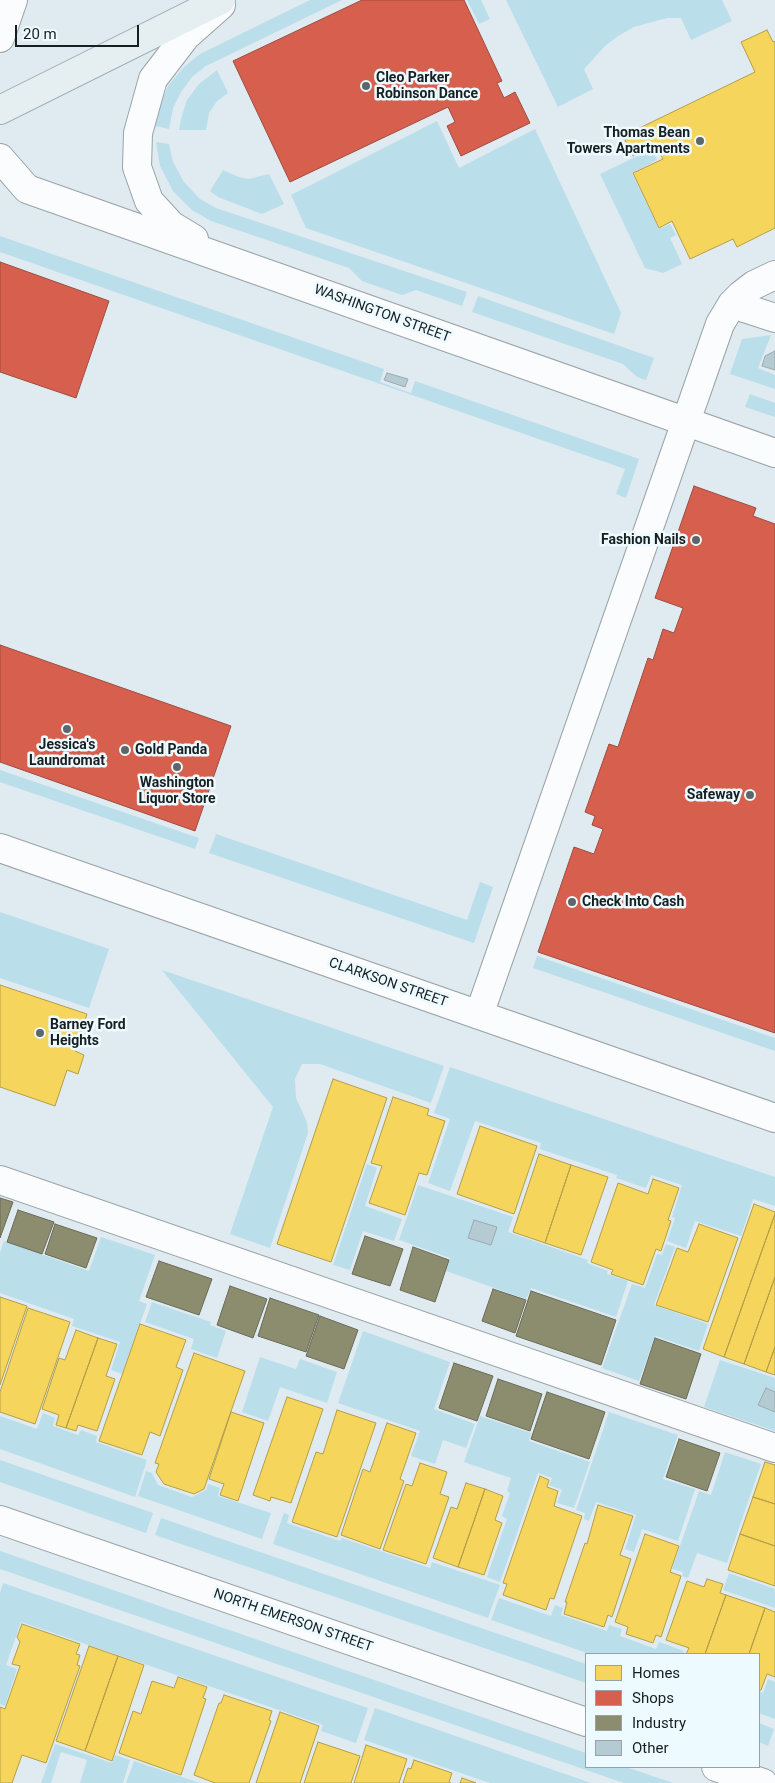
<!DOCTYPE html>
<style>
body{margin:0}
#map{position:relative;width:775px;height:1783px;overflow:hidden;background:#dfebf0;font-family:Roboto,sans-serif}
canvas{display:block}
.legend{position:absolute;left:585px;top:1653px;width:175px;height:115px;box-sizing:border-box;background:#edfaff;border:1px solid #97a2a6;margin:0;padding:6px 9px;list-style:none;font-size:15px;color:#171f21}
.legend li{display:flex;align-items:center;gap:10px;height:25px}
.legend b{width:25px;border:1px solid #97a2a6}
.scale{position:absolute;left:15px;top:25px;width:124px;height:22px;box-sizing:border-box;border:2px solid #171f21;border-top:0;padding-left:6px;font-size:15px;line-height:18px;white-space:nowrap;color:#171f21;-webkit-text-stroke:4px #edfaff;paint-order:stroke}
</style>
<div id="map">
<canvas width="775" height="1783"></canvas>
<ul class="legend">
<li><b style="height:14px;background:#f6d55c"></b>Homes</li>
<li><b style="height:14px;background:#d6604d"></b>Shops</li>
<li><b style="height:14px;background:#8c8c6e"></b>Industry</li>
<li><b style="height:14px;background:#b5cbd3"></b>Other</li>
</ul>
<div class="scale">20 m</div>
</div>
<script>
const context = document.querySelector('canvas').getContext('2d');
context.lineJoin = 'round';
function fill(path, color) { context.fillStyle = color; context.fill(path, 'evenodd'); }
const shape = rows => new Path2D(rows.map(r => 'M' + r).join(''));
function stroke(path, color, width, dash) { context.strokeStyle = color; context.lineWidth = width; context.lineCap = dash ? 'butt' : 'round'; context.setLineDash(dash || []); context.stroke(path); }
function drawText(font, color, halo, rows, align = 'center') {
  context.font = font + ' Roboto,sans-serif'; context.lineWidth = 5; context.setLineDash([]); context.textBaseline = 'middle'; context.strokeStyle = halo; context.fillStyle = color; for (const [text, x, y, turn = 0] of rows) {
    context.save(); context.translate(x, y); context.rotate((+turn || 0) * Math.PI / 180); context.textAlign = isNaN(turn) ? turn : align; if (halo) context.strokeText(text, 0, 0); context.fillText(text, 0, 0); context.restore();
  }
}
const green = shape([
 [310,0,342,0,206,66,192,77,181,92,173,108,169,129,155,126,160,105,168,86,183,68,200,54],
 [467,0,481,0,490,19,479,24],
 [506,0,722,0,732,21,691,40,681,18,667,18,634,27,618,36,605,46,584,69,593,89,558,107],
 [217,70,228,93,217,101,209,113,206,130,179,130,181,119,187,100,199,84],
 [437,121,459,168,535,129,621,313,614,334,306,228,291,195],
 [156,142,169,144,173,162,184,182,200,199,216,208,467,292,462,306,416,290,402,295,362,281,349,268,211,221,192,210,173,191,160,166],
 [652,149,657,160,632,173,659,229,670,224,676,235,670,238,682,264,663,273,645,268,600,174],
 [223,170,239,177,249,179,269,174,284,204,262,214,218,197,210,191],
 [0,236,384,369,380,382,411,393,415,381,639,459,626,498,616,494,625,469,0,252],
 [478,296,654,358,646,380,637,377,623,364,472,312],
 [771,335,758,368,775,375,775,389,730,374,742,339],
 [750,394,775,403,775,417,745,407],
 [0,770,199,838,195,849,0,782],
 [216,834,467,920,480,882,493,887,474,943,209,853],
 [0,912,109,949,89,1008,0,978],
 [537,956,775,1038,775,1051,533,968],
 [162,970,444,1066,431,1103,320,1064,302,1064,295,1079,296,1098,307,1122,308,1133,270,1248,230,1234,273,1107],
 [450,1067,775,1177,775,1206,753,1199,741,1236,695,1221,686,1248,667,1241,675,1218,672,1217,682,1185,651,1175,646,1188,616,1178,617,1175,540,1149,541,1143,475,1121,450,1191,428,1183,450,1119,434,1113],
 [367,1164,377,1168,365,1206,402,1219,394,1241,363,1231,350,1270,333,1265],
 [418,1185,513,1217,508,1232,588,1260,587,1263,608,1271,607,1274,628,1281,616,1317,531,1288,526,1299,446,1271,450,1258,399,1240],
 [101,1237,155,1255,139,1301,147,1304,122,1374,111,1370,120,1342,72,1326,74,1319,0,1293,0,1253,4,1241,89,1271],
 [666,1244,675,1247,654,1305,708,1324,699,1351,655,1336,639,1381,602,1368,632,1284,645,1288,657,1254,662,1255],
 [152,1302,211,1322,210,1325,226,1331,217,1358,191,1349,194,1339,145,1322],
 [363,1331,450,1362,434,1409,475,1424,466,1448,443,1440,435,1464,411,1456,420,1431,338,1403],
 [260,1357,296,1369,300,1359,337,1372,327,1403,280,1387,268,1421,242,1412],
 [720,1360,775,1378,775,1431,704,1407],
 [609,1412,678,1435,663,1479,695,1489,678,1541,642,1529,634,1552,625,1549,636,1515,596,1502,589,1521,584,1519,585,1513,576,1510],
 [43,1413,55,1418,53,1426,78,1435,81,1430,97,1436,96,1442,147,1460,135,1497,0,1449,0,1416,37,1429],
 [480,1416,531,1433,529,1441,590,1462,574,1508,557,1503,562,1490,549,1485,552,1478,538,1473,500,1582,487,1577,507,1519,502,1516,510,1493,507,1491,511,1478,464,1462],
 [725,1452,761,1464,727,1563,697,1553,688,1578,682,1576,683,1572,672,1569,699,1491,711,1495],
 [0,1460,153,1513,146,1533,0,1482],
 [146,1471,152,1473,158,1485,192,1497,206,1490,208,1484,220,1488,218,1496,271,1513,262,1539,138,1496],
 [284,1513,289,1515,287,1523,340,1541,342,1538,430,1568,432,1562,500,1585,488,1618,273,1544],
 [161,1518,586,1664,586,1683,155,1535],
 [0,1551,586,1753,586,1767,626,1767,673,1783,624,1783,0,1569],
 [729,1573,775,1589,775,1608,723,1590],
 [3,1583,368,1708,356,1743,321,1731,323,1725,21,1622,6,1665,17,1669,5,1706,0,1704,0,1593],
 [499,1598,551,1616,555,1605,563,1608,561,1615,607,1631,609,1625,622,1629,620,1636,656,1649,659,1642,684,1651,683,1654,590,1654,491,1620],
 [768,1679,775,1682,775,1719,759,1713,759,1691,763,1693],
 [375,1708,591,1783,490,1783,364,1740],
 [759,1723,774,1729,768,1746,759,1742],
 [55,1744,112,1763,115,1755,130,1760,123,1783,80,1783,87,1760,61,1752,51,1783,41,1783],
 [134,1761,200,1783,126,1783]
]);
const homes = shape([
 [767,30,773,42,775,41,775,228,737,247,733,239,690,259,672,221,659,228,633,173,663,159,655,145,633,156,623,136,755,72,741,42,767,30],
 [0,985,87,1014,75,1051,84,1055,78,1074,67,1070,55,1106,0,1087,0,985],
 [333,1079,387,1098,331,1262,277,1244,333,1079],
 [393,1097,429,1109,427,1115,445,1121,427,1175,419,1173,405,1215,369,1203,382,1166,371,1163,393,1097],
 [480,1126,537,1146,514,1214,457,1194,480,1126],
 [539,1154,571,1165,545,1243,513,1232,539,1154],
 [571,1165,608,1177,581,1255,545,1243,571,1165],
 [653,1179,679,1188,668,1220,671,1221,661,1251,656,1249,643,1285,611,1274,613,1270,591,1262,618,1183,648,1194,653,1179],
 [754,1204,775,1212,775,1214,724,1357,703,1349,754,1204],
 [775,1214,775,1277,744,1364,724,1357,775,1214],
 [699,1224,738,1238,708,1322,656,1305,677,1248,688,1252,699,1224],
 [775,1277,775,1347,766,1372,744,1364,775,1277],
 [0,1297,27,1306,0,1385,0,1297],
 [28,1308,70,1322,35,1424,0,1412,0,1392,28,1308],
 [140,1324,186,1340,176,1367,183,1370,160,1436,150,1432,142,1455,99,1441,140,1324],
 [76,1330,98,1338,66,1428,56,1425,59,1415,42,1409,59,1358,65,1360,76,1330],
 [98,1338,117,1344,106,1376,115,1379,97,1431,78,1425,76,1431,66,1428,98,1338],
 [775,1347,775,1375,766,1372,775,1347],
 [194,1353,245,1371,204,1489,194,1494,164,1484,156,1472,159,1464,155,1463,194,1353],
 [287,1397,323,1409,291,1503,271,1497,270,1501,253,1495,287,1397],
 [337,1410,376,1423,337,1537,292,1522,316,1452,323,1454,337,1410],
 [231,1412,264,1423,238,1501,220,1495,224,1484,209,1479,231,1412],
 [387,1423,416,1433,400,1479,404,1481,380,1549,341,1535,363,1469,370,1472,387,1423],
 [765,1462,775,1465,775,1504,753,1497,765,1462],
 [420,1463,447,1472,440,1494,449,1497,426,1564,383,1550,406,1484,412,1486,420,1463],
 [540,1476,549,1480,547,1487,558,1491,554,1506,582,1516,554,1599,550,1598,546,1610,503,1595,507,1584,503,1583,540,1476],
 [466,1483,485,1489,458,1567,433,1558,451,1507,457,1509,466,1483],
 [485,1489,503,1496,495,1520,502,1523,484,1575,458,1567,485,1489],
 [753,1497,775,1504,775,1546,740,1534,753,1497],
 [598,1505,633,1516,620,1555,631,1559,612,1617,608,1615,604,1627,564,1614,567,1602,565,1602,585,1543,587,1544,598,1505],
 [645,1534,679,1546,670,1572,681,1576,661,1637,656,1635,653,1643,626,1634,628,1627,615,1622,645,1534],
 [740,1534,775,1546,775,1586,728,1570,740,1534],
 [707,1579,723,1584,720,1593,726,1595,705,1654,686,1654,689,1648,666,1640,687,1581,704,1587,707,1579],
 [726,1595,765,1608,749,1654,705,1654,726,1595],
 [765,1608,775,1612,775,1677,767,1674,761,1690,759,1690,759,1654,749,1654,765,1608],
 [22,1624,80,1644,76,1654,80,1655,77,1665,80,1666,46,1763,22,1755,12,1783,0,1783,0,1707,5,1709,20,1666,12,1664,20,1642,17,1637,22,1624],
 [89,1646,118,1656,85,1751,56,1741,89,1646],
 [118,1656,144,1665,112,1761,85,1751,118,1656],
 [178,1677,207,1687,203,1698,206,1699,181,1775,119,1753,133,1711,141,1714,152,1681,174,1688,178,1677],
 [224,1695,272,1711,269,1720,271,1721,249,1783,215,1783,194,1775,219,1703,221,1703,224,1695],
 [280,1712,319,1726,300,1783,256,1783,280,1712],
 [318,1742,360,1756,351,1783,304,1783,318,1742],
 [366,1745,407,1759,399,1783,354,1783,366,1745],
 [414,1760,452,1773,449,1782,451,1783,403,1783,408,1768,411,1769,414,1760],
 [462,1778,476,1783,460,1783,462,1778]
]);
const shops = shape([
 [362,0,464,0,502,81,497,83,504,98,515,92,530,123,461,156,447,126,455,122,448,107,290,182,233,61,362,0],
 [0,262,109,301,76,398,0,372,0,262],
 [694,486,756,508,753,516,775,524,775,1033,538,952,574,847,594,854,603,829,592,825,595,816,585,812,609,744,618,747,648,658,653,660,663,629,674,633,683,608,655,598,694,486],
 [0,645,231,726,195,831,0,762,0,645]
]);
const industry = shape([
 [0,1198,13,1202,0,1238,0,1198],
 [18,1210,54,1222,42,1254,7,1242,18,1210],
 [55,1224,97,1238,86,1268,45,1254,55,1224],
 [365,1236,403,1249,390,1286,352,1274,365,1236],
 [413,1247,449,1260,435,1302,400,1290,413,1247],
 [159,1261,212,1279,199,1315,146,1297,159,1261],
 [230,1286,267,1299,253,1338,217,1325,230,1286],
 [493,1289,526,1300,515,1333,482,1321,493,1289],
 [531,1291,616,1320,601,1365,516,1336,531,1291],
 [270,1298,319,1315,306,1352,258,1336,270,1298],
 [320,1316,358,1330,344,1369,306,1356,320,1316],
 [655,1338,701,1354,686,1399,640,1384,655,1338],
 [454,1363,493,1376,477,1421,439,1408,454,1363],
 [498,1379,542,1394,530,1431,486,1416,498,1379],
 [547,1392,605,1412,589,1459,531,1439,547,1392],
 [679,1439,720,1453,707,1491,666,1477,679,1439]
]);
const building = shape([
 [775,351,775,370,762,366,765,356,775,351],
 [387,373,408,379,405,387,384,380,387,373],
 [474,1220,497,1227,491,1245,468,1238,474,1220],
 [766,1388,775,1392,775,1412,758,1405,766,1388]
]);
const minor = shape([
 [0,38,13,0],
 [0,158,27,189,775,453],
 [194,239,171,225,149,201,137,167,138,133,153,79,186,36,221,5],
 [732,304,775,318],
 [0,848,775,1118],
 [479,1015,720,324,732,304,741,295,754,285,775,275],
 [0,1180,775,1448],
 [0,1520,586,1722],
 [716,1767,763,1783]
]);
const major = shape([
 [0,110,221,0]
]);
const markers = [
 [366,86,5,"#5d6669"],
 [700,141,5,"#5d6669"],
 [696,540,5,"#5d6669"],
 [67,729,5,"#5d6669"],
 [125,750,5,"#5d6669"],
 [177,767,5,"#5d6669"],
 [750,795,5,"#5d6669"],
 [572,902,5,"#5d6669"],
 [40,1033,5,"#5d6669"]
];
const poiNames = [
 ["Cleo Parker",376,78],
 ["Robinson Dance",376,94],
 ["Thomas Bean",690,133,"right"],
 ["Towers Apartments",690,149,"right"],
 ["Fashion Nails",686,540,"right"],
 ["Jessica's",67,745,"center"],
 ["Laundromat",67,761,"center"],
 ["Gold Panda",135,750],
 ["Washington",177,783,"center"],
 ["Liquor Store",177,799,"center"],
 ["Safeway",740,795,"right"],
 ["Check Into Cash",582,902],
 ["Barney Ford",50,1025],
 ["Heights",50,1041]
];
const streetNames = [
 ["WASHINGTON STREET",382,314,20],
 ["CLARKSON STREET",388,983,19],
 ["NORTH EMERSON STREET",293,1621,19]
];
fill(green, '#bbdeeb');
fill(homes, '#f6d55c');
stroke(homes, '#b39e4a', 1);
fill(shops, '#d6604d');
stroke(shops, '#9d4c40', 1);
fill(industry, '#8c8c6e');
stroke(industry, '#696b57', 1);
fill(building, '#b5cbd3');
stroke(building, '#a0a9ad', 1);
stroke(minor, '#9aa3a7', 30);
stroke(major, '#a0b1b7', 30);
stroke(minor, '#fafcfd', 28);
stroke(major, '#e5eef1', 28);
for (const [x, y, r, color] of markers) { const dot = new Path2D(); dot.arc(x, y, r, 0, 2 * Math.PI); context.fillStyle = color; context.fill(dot); stroke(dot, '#edfaff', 2); }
drawText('bold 14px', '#171f21', '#edfaff', poiNames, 'left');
drawText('14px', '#171f21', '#edfaff', streetNames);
</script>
